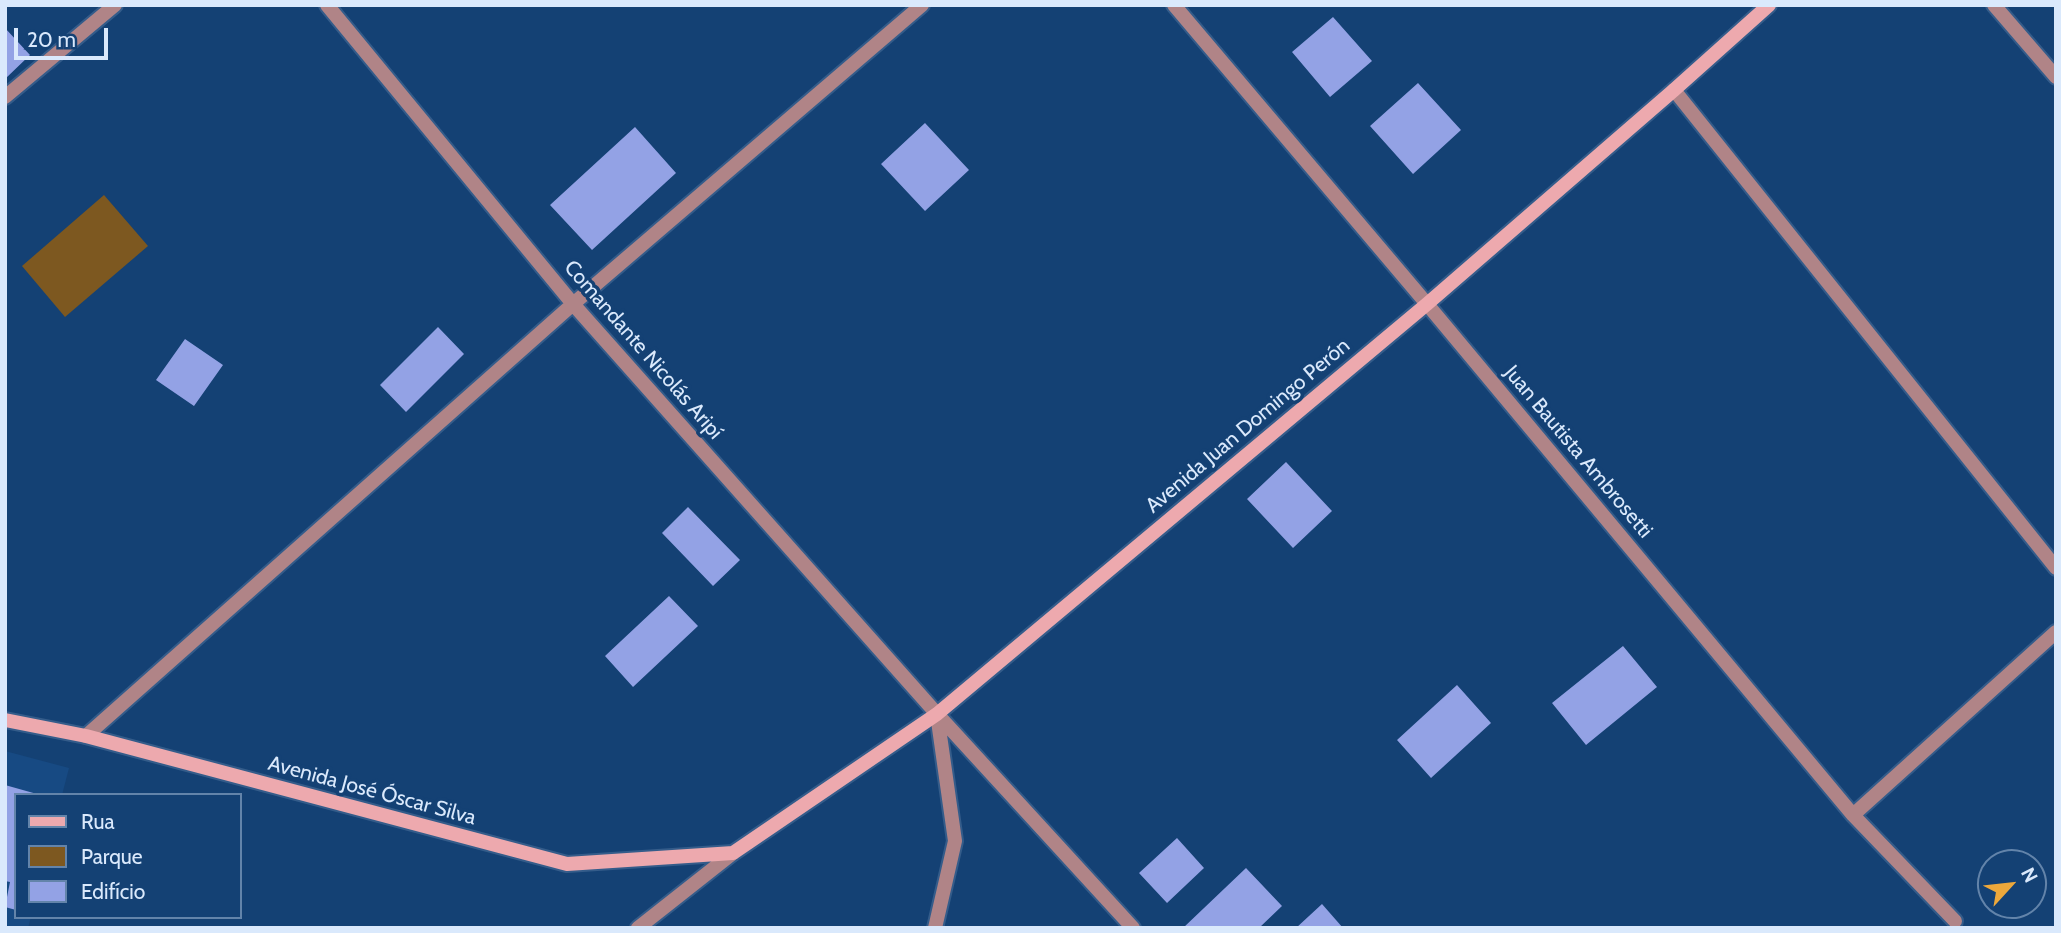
<!DOCTYPE html>
<meta charset="utf-8">
<style>
body{margin:0}
#map{position:relative;width:2061px;height:933px;overflow:hidden;background:#144174;font-family:Cabin,sans-serif}
canvas{display:block}
.frame{position:absolute;inset:0;border:7px solid #dae9fc;pointer-events:none}
.legend{position:absolute;left:14px;top:793px;width:228px;height:126px;box-sizing:border-box;background:#144174;border:2px solid #6384aa;margin:0;padding:9px 12px;list-style:none;font-size:21px;color:#dae9fc}
.legend li{display:flex;align-items:center;gap:14px;height:35px}
.legend b{width:35px;border:2px solid #6384aa}
.north{position:absolute;left:1977px;top:849px;width:70px;height:70px;box-sizing:border-box;background:#144174;border:2px solid #6384aa;border-radius:50%;rotate:63deg;font-size:19px;font-weight:700;line-height:28px;text-align:center;color:#dae9fc}
.north::after{content:'';display:block;margin:auto;width:24px;height:32px;background:#eda83b;clip-path:polygon(50% 0,100% 100%,50% 72%,0 100%)}
.scale{position:absolute;left:14px;top:28px;width:94px;height:32px;box-sizing:border-box;border:4px solid #dae9fc;border-top:0;padding-left:9px;font-size:21px;line-height:24px;white-space:nowrap;color:#dae9fc;-webkit-text-stroke:5px #144174;paint-order:stroke}
</style>
<div id="map">
<canvas width="2061" height="933"></canvas>
<div class="frame"></div>
<ul class="legend">
<li><b style="height:9px;background:#eda9ae"></b>Rua</li>
<li><b style="height:19px;background:#7d5820"></b>Parque</li>
<li><b style="height:19px;background:#93a2e5"></b>Edifício</li>
</ul>
<div class="north">N</div>
<div class="scale">20 m</div>
</div>
<script>
const context = document.querySelector('canvas').getContext('2d');
context.lineJoin = 'round';
function fill(path, color) { context.fillStyle = color; context.fill(path, 'evenodd'); }
const shape = rows => new Path2D(rows.map(r => 'M' + r).join(''));
function stroke(path, color, width, dash) { context.strokeStyle = color; context.lineWidth = width; context.lineCap = dash ? 'butt' : 'round'; context.setLineDash(dash || []); context.stroke(path); }
function drawText(font, color, halo, rows, align = 'center') {
  context.font = font + ' Cabin,sans-serif'; context.lineWidth = 7; context.setLineDash([]); context.textBaseline = 'middle'; context.strokeStyle = halo; context.fillStyle = color; for (const [text, x, y, turn = 0] of rows) {
    context.save(); context.translate(x, y); context.rotate((+turn || 0) * Math.PI / 180); context.textAlign = isNaN(turn) ? turn : align; if (halo) context.strokeText(text, 0, 0); context.fillText(text, 0, 0); context.restore();
  }
}
const built = shape([
 [5,751,69,768,62,795,16,795,16,917,31,917,28,928,5,928]
]);
const green = shape([
 [104,195,148,246,65,317,22,266]
]);
const building = shape([
 [1333,17,1372,61,1330,97,1292,52],
 [5,28,30,55,5,79],
 [1418,83,1461,130,1413,174,1370,126],
 [925,123,969,170,925,211,881,164],
 [635,127,676,173,592,250,550,205],
 [438,327,464,354,406,412,380,385],
 [185,339,223,365,194,406,156,380],
 [1286,462,1332,511,1293,548,1247,499],
 [688,507,740,560,713,586,662,533],
 [669,596,698,626,633,687,605,656],
 [1623,646,1657,687,1586,745,1552,703],
 [1457,685,1491,723,1431,778,1397,740],
 [5,785,37,794,16,795,16,910,5,907,10,882,5,881],
 [1177,838,1204,868,1167,903,1139,873],
 [1246,868,1282,906,1259,928,1183,928],
 [1322,904,1343,928,1296,928]
]);
const minor = shape([
 [327,5,573,304,937,714,1133,928],
 [1174,5,1427,304,1853,815,1955,921],
 [1994,5,2056,77],
 [1674,90,2056,568],
 [5,97,115,5],
 [86,736,573,304,922,5],
 [1853,815,2056,632],
 [638,928,733,853],
 [935,928,955,841,937,714]
]);
const secondary = shape([
 [5,720,86,736,567,864,733,853,937,714,1427,304,1674,90,1769,5]
]);
const streetNames = [
 ["Comandante Nicolás Aripí",643,350,49],
 ["Avenida Juan Domingo Perón",1248,426,-40],
 ["Juan Bautista Ambrosetti",1578,452,50],
 ["Avenida José Óscar Silva",372,791,15]
];
fill(built, '#174a83');
fill(green, '#7d5820');
fill(building, '#93a2e5');
stroke(minor, '#345c8a', 18);
stroke(secondary, '#345c8a', 18);
stroke(minor, '#b08487', 14);
stroke(secondary, '#eda9ae', 14);
drawText('21px', '#dae9fc', '#144174', streetNames);
</script>
